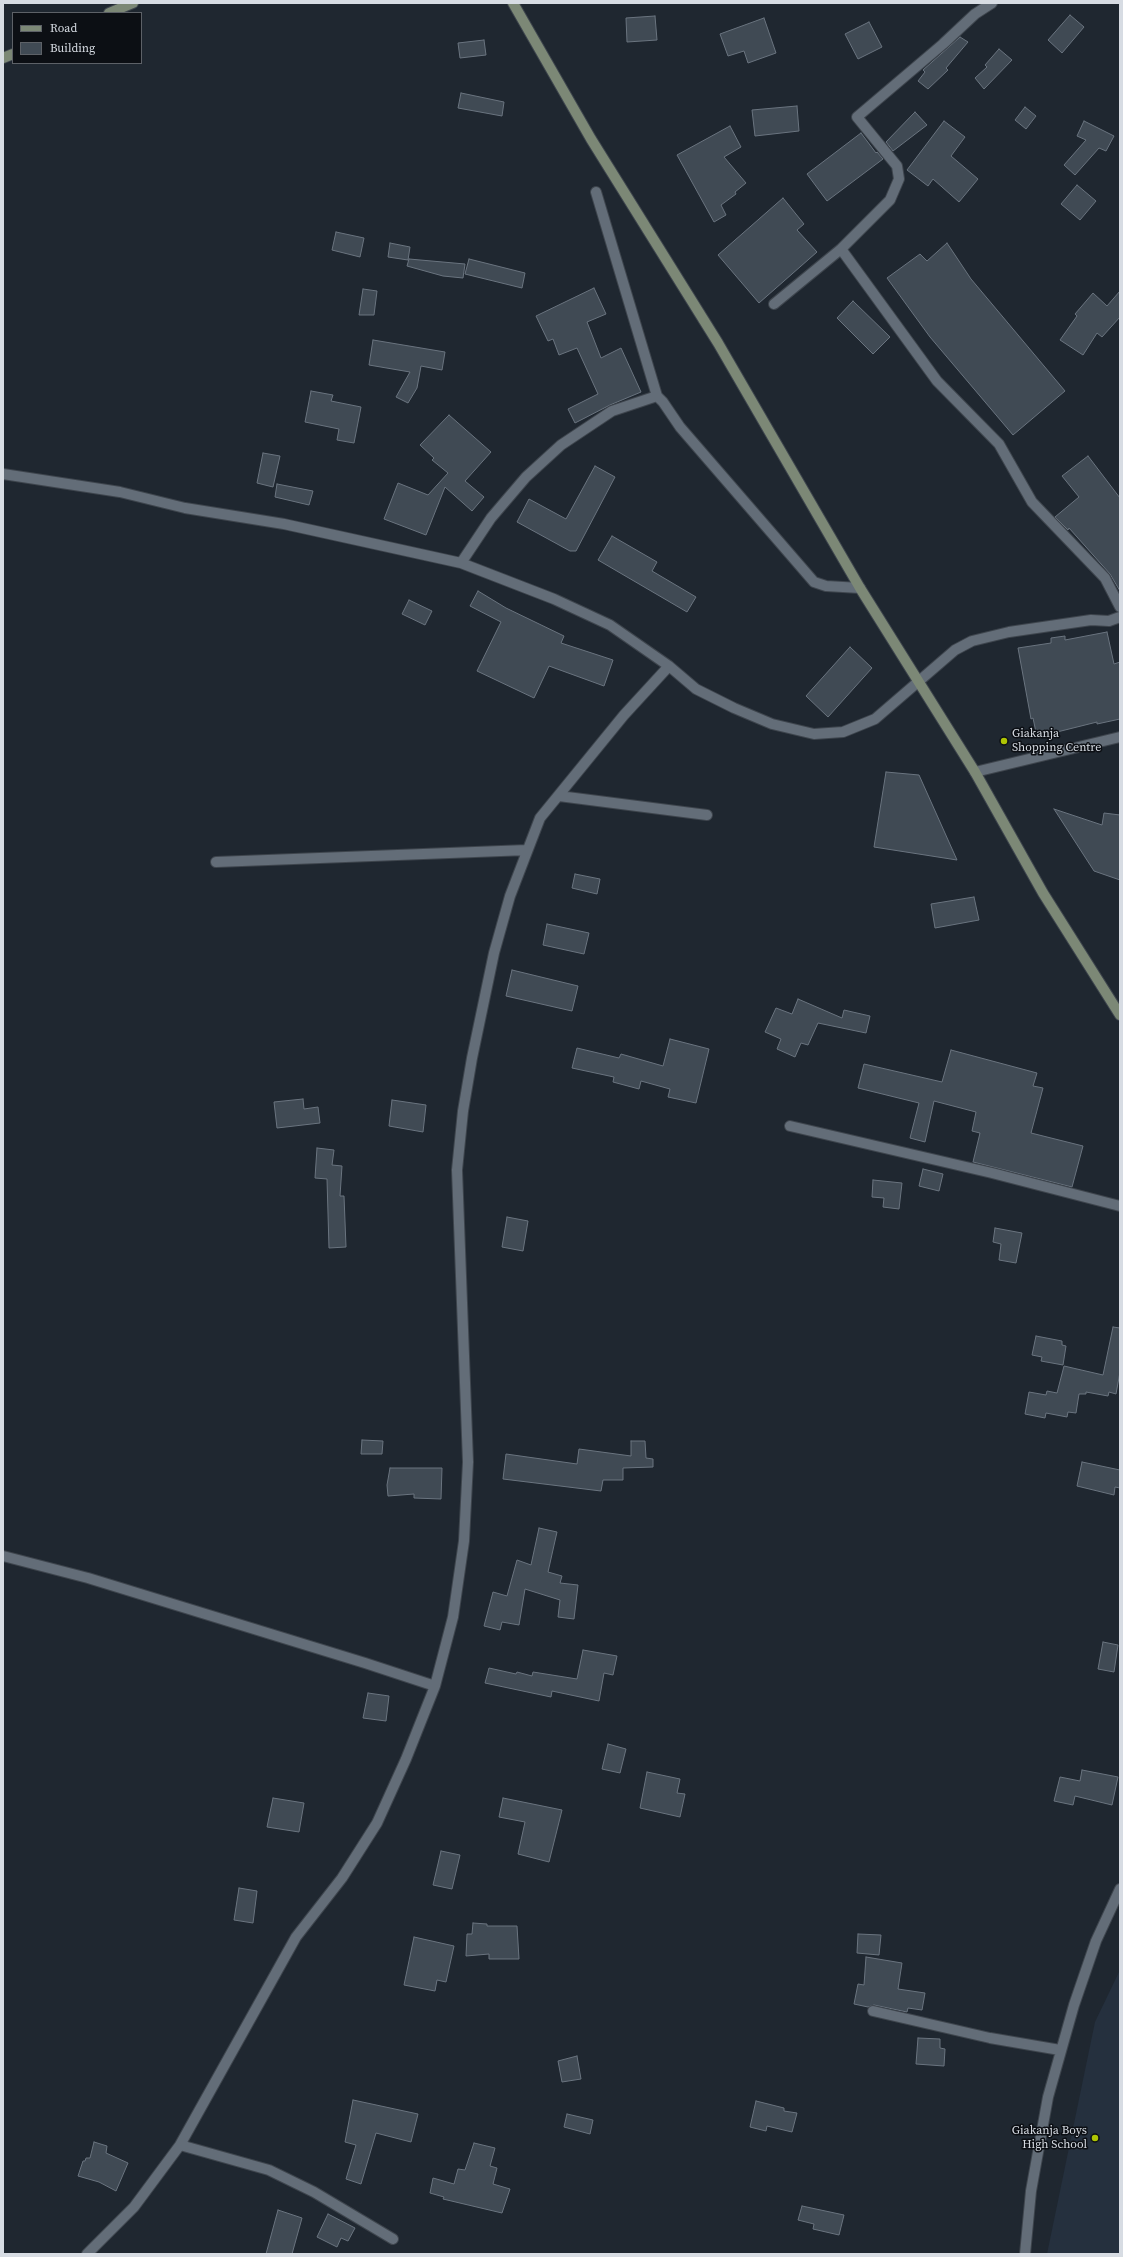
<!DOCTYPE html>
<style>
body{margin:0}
#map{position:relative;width:1123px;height:2257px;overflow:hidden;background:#1f2730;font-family:"Source Serif 4",serif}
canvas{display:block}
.frame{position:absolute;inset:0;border:4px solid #d7dce3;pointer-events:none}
.legend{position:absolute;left:12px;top:12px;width:130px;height:52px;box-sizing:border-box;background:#0c0f14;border:1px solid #5d6167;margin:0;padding:5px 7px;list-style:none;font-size:12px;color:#d7dce3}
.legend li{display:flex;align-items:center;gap:8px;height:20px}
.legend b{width:20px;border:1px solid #5d6167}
</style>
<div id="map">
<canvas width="1123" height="2257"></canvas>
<div class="frame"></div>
<ul class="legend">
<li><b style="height:5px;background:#7c8876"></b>Road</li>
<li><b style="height:11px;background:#404a54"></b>Building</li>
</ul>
</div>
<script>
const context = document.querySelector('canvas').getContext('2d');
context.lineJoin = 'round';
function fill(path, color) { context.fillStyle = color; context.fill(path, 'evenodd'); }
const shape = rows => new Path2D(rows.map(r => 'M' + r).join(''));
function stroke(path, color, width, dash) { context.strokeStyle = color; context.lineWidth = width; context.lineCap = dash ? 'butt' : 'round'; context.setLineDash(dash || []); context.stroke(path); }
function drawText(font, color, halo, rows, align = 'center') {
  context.font = font + ' "Source Serif 4",serif'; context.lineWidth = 3; context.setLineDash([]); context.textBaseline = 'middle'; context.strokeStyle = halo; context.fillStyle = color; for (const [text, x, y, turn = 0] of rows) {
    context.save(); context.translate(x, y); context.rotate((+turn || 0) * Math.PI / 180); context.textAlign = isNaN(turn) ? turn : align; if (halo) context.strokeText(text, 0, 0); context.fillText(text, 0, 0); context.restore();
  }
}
const built = shape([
 [1120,1970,1120,2254,1047,2254,1095,2022]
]);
const building = shape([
 [1070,15,1084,27,1062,53,1048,40,1070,15],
 [655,16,657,40,627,42,626,18,655,16],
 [764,18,776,53,748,63,744,51,728,56,720,34,764,18],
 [869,22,882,47,858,59,845,34,869,22],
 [960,37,968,42,946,68,948,70,928,89,918,81,925,72,923,70,960,37],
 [484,40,486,55,460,58,458,43,484,40],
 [999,49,1012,60,984,89,975,78,987,67,985,65,999,49],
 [461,93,504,102,502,116,458,108,461,93],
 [797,106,799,131,755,136,752,110,797,106],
 [1025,107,1036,116,1026,129,1015,120,1025,107],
 [915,112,927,125,893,151,886,142,915,112],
 [944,121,965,137,951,156,978,179,959,202,933,179,928,186,907,170,944,121],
 [1084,121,1114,136,1106,151,1099,148,1075,175,1064,165,1086,140,1077,136,1084,121],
 [730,126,741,147,724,157,746,183,735,192,736,194,721,205,726,215,714,222,677,155,730,126],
 [861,133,876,153,877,152,883,159,827,201,807,174,861,133],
 [1077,185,1096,201,1080,220,1061,204,1077,185],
 [783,198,804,224,797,230,817,252,759,303,718,255,783,198],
 [336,232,364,238,360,257,332,250,336,232],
 [390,243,410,247,408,260,388,257,390,243],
 [947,243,971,279,1065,391,1013,435,930,337,887,278,920,254,927,261,947,243],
 [409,259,465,264,463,278,443,276,407,266,409,259],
 [469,259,525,273,522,288,465,274,469,259],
 [594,288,606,314,587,322,601,358,621,348,641,392,610,405,575,423,568,409,598,394,577,348,559,355,553,339,548,341,536,316,594,288],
 [363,289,377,291,374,315,359,315,363,289],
 [1120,291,1120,317,1102,337,1097,333,1083,355,1060,340,1077,316,1075,314,1093,293,1107,306,1120,291],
 [853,301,890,337,873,354,837,318,853,301],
 [373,340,445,352,442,370,421,366,417,388,408,403,396,397,410,372,369,365,373,340],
 [311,391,333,395,331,401,361,407,354,443,337,440,339,429,305,422,311,391],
 [449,415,491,452,465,481,484,497,472,511,445,487,426,535,384,519,398,483,428,495,448,473,432,460,434,458,420,445,449,415],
 [263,453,280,456,273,487,257,483,263,453],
 [1088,456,1120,498,1120,591,1110,574,1069,528,1068,530,1055,517,1079,497,1062,476,1088,456],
 [595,466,615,477,576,551,570,551,517,522,529,499,566,519,595,466],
 [277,484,313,491,309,505,275,497,277,484],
 [612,536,657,562,652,571,696,597,687,612,598,560,612,536],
 [478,591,506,608,564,636,561,643,613,660,604,686,549,666,534,698,477,671,501,622,470,606,478,591],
 [409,600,432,611,425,625,402,614,409,600],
 [1107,632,1114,664,1120,662,1120,719,1097,724,1097,722,1037,737,1033,718,1031,719,1018,648,1051,643,1051,638,1065,636,1065,640,1107,632],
 [850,647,872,668,828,717,806,696,850,647],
 [886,772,919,775,957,860,874,847,886,772],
 [1054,809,1102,825,1104,813,1120,815,1120,880,1094,871,1054,809],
 [575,874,600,879,597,894,572,888,575,874],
 [974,897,979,920,935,928,931,904,974,897],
 [547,924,589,933,584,954,543,945,547,924],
 [512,970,578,986,572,1011,506,996,512,970],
 [798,999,842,1018,844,1010,870,1016,866,1033,818,1023,808,1045,801,1043,795,1057,777,1049,781,1039,765,1032,776,1008,792,1014,798,999],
 [670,1039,709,1049,696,1103,668,1097,670,1089,641,1081,639,1089,613,1082,614,1077,572,1068,577,1048,619,1058,621,1054,663,1066,670,1039],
 [951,1050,1037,1073,1033,1086,1043,1088,1031,1133,1083,1146,1072,1187,973,1162,980,1133,972,1131,976,1112,934,1101,925,1142,910,1138,919,1103,858,1088,864,1064,942,1082,951,1050],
 [303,1099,304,1109,318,1107,320,1123,277,1128,274,1102,303,1099],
 [392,1100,426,1105,423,1132,389,1126,392,1100],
 [317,1148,334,1150,332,1165,342,1166,340,1196,344,1196,346,1247,329,1248,327,1179,315,1178,317,1148],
 [923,1169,943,1174,939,1191,919,1186,923,1169],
 [873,1180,902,1183,899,1209,883,1207,884,1198,872,1197,873,1180],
 [507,1217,528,1221,523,1251,502,1247,507,1217],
 [995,1228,1022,1233,1016,1263,999,1260,1001,1244,993,1242,995,1228],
 [1113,1327,1120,1328,1120,1372,1116,1394,1109,1392,1108,1396,1086,1392,1086,1394,1079,1394,1076,1413,1068,1412,1067,1417,1046,1413,1045,1418,1025,1414,1029,1392,1046,1395,1047,1391,1057,1393,1064,1366,1103,1375,1113,1327],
 [1036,1336,1062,1341,1062,1345,1066,1346,1063,1365,1041,1361,1042,1357,1032,1355,1036,1336],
 [362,1440,383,1441,382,1454,361,1454,362,1440],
 [631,1441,645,1441,646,1458,653,1459,653,1467,623,1468,623,1480,603,1480,601,1491,503,1479,506,1454,577,1464,579,1449,631,1456,631,1441],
 [1082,1462,1120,1470,1120,1488,1115,1487,1114,1495,1077,1486,1082,1462],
 [390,1468,442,1468,441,1499,414,1498,414,1494,388,1496,387,1485,390,1468],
 [539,1528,557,1532,548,1572,562,1576,560,1583,578,1585,574,1619,558,1617,560,1600,525,1589,519,1625,502,1622,500,1630,484,1626,493,1592,507,1596,517,1560,531,1565,539,1528],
 [1103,1642,1118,1645,1114,1672,1098,1669,1103,1642],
 [583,1650,617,1656,613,1675,604,1673,599,1701,552,1691,551,1697,485,1683,489,1668,516,1674,517,1672,532,1676,533,1672,577,1679,583,1650],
 [368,1693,389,1696,386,1721,363,1718,368,1693],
 [608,1744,626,1749,620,1773,602,1769,608,1744],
 [1082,1770,1118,1777,1112,1805,1075,1796,1073,1805,1054,1801,1060,1777,1080,1781,1082,1770],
 [647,1772,680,1779,677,1793,685,1794,680,1817,640,1808,647,1772],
 [273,1798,304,1803,299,1832,267,1827,273,1798],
 [503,1798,562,1810,549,1862,518,1854,525,1822,499,1817,503,1798],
 [441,1851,460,1855,452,1889,433,1885,441,1851],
 [239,1888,257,1891,253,1923,234,1920,239,1888],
 [473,1923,487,1924,487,1926,517,1926,519,1959,489,1959,489,1954,466,1956,467,1934,472,1934,473,1923],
 [858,1934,881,1935,879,1955,857,1953,858,1934],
 [414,1937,454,1946,446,1982,437,1980,435,1991,404,1985,414,1937],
 [866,1957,902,1963,898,1989,925,1993,922,2010,908,2008,907,2012,874,2005,868,2007,854,2004,858,1984,864,1985,866,1957],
 [918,2038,940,2039,940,2048,945,2049,944,2066,916,2064,918,2038],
 [577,2056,581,2079,562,2082,558,2061,577,2056],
 [353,2100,418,2114,411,2142,376,2133,361,2184,346,2179,356,2145,345,2142,353,2100],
 [756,2101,784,2108,784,2111,797,2113,792,2132,767,2126,766,2131,750,2127,756,2101],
 [567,2114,593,2120,590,2134,564,2127,567,2114],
 [94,2142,107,2146,106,2153,128,2163,116,2191,99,2182,78,2176,83,2161,85,2161,86,2158,90,2158,94,2142],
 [474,2143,495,2148,490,2166,497,2168,493,2184,510,2189,502,2213,443,2199,444,2197,430,2193,433,2178,454,2184,458,2169,465,2170,474,2143],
 [802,2206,844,2215,839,2235,813,2229,814,2224,798,2220,802,2206],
 [278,2210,302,2218,292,2254,266,2254,278,2210],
 [328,2214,355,2228,348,2241,341,2238,337,2247,317,2237,328,2214]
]);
const minor = shape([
 [992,3,975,14,943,44,857,117,897,166,899,179,890,200,841,249,937,381,999,444,1032,502,1105,578,1120,607],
 [596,192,657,396],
 [774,304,841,249],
 [3,474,120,492,185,508,284,524,461,563,554,599,610,625,669,666,696,689,734,708,772,724,814,734,843,732,875,719,955,650,972,641,1009,632,1091,620,1109,621,1120,617],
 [461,563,491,518,526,477,561,445,612,411,657,396,663,402,680,427,814,582,826,586,860,588],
 [975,772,1120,737],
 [559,796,707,815],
 [216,862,527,850],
 [790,1126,992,1173,1120,1206],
 [3,1556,88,1578,365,1663,435,1686],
 [873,2011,990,2038,1060,2050],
 [180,2145,269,2170,314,2192,393,2239],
 [87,2254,134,2207,180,2145,296,1937,342,1878,377,1823,406,1759,435,1686,453,1617,464,1541,468,1462,457,1170,463,1111,472,1058,494,953,510,896,540,818,624,715,669,666],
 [1025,2254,1031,2191,1048,2097,1074,2005,1096,1941,1120,1889]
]);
const secondary = shape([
 [513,3,591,139,718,343,860,588,975,772,1043,893,1120,1015],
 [109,13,133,3],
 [3,58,13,54]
]);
const markers = [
 [1004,741,4,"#afc504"],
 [1095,2138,4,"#afc504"]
];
const poiNames = [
 ["Giakanja",1012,734],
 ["Shopping Centre",1012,748],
 ["Giakanja Boys",1087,2131,"right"],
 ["High School",1087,2145,"right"]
];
fill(built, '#25303e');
fill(building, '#404a54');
stroke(building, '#6a747f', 1);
stroke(minor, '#3e454d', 12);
stroke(secondary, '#3e454d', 12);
stroke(minor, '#636d78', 10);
stroke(secondary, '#7c8876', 10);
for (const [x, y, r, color] of markers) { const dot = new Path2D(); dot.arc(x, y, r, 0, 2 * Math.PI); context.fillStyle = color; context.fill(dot); stroke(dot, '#0c0f14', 1.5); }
drawText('12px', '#d7dce3', '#0c0f14', poiNames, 'left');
</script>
